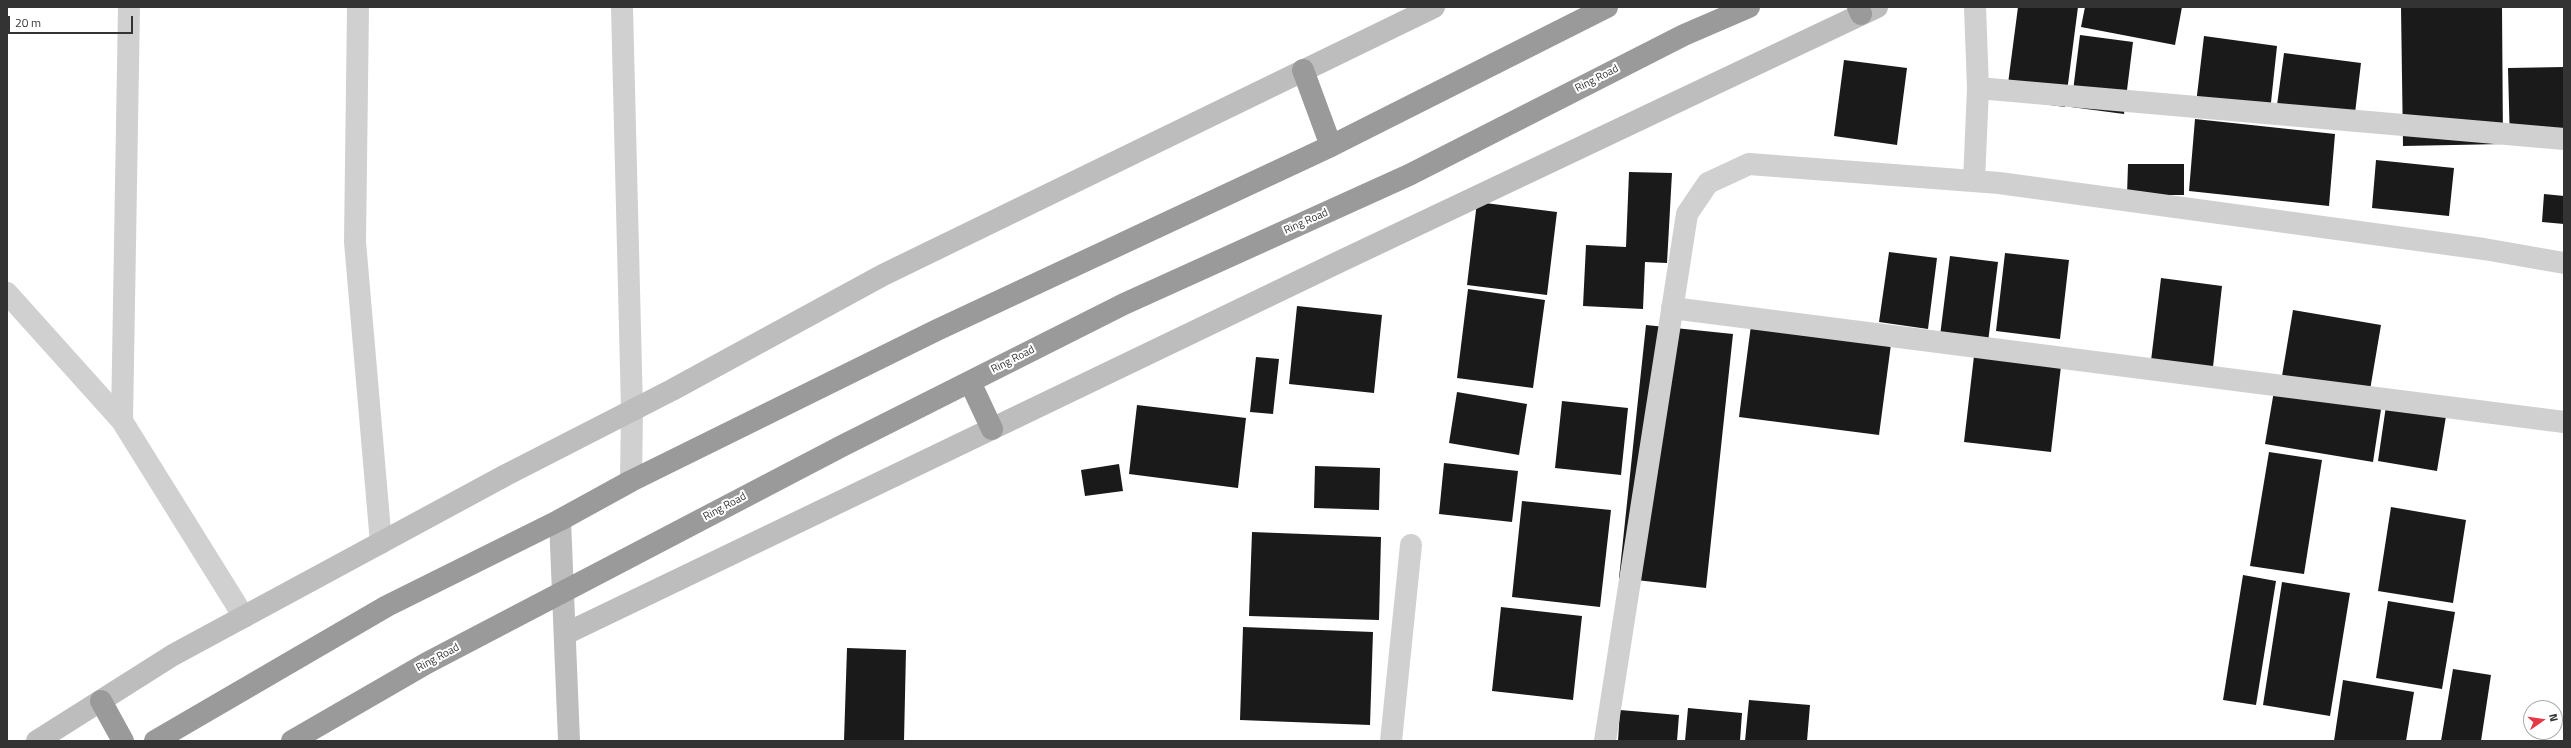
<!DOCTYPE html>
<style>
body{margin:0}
#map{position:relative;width:2571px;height:748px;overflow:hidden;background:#fff;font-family:"Titillium Web",sans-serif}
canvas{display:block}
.frame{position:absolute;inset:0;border:8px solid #333;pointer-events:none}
.north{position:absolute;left:2523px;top:700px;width:40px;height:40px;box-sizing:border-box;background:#fff;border:1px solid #adadad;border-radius:50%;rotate:77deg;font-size:11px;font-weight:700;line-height:16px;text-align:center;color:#333}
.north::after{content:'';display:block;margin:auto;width:14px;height:18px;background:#e63946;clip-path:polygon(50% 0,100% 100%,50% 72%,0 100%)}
.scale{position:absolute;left:8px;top:16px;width:125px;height:18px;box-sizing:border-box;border:2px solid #333;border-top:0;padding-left:5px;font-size:12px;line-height:14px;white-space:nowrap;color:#333;-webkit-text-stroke:3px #fff;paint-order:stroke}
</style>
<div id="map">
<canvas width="2571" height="748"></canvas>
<div class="frame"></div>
<div class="north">N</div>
<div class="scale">20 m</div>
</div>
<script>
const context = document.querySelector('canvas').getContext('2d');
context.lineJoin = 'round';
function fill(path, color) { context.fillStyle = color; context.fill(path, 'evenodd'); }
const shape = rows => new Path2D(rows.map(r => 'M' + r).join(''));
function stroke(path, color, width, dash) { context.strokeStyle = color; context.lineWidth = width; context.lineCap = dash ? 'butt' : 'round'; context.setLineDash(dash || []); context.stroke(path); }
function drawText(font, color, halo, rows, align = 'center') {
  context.font = font + ' "Titillium Web",sans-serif'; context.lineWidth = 4; context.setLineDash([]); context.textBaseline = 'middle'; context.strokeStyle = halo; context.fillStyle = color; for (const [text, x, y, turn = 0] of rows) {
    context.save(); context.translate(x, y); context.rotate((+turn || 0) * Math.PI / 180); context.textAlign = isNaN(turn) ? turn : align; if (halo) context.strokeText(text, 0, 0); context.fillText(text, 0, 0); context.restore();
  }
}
const building = shape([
 [2018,7,2078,7,2065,107,2006,99],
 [2085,7,2182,7,2175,45,2081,27],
 [2401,7,2502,7,2503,144,2403,146],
 [2080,35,2133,42,2124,114,2071,107],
 [2204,36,2277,46,2269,121,2195,112],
 [2284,53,2361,63,2353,130,2275,120],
 [1844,60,1907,68,1897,145,1834,136],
 [2564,67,2564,143,2510,144,2508,68],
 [2195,119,2335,134,2329,206,2189,191],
 [2376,160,2454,168,2449,216,2372,208],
 [2128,164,2184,164,2184,195,2127,195],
 [1629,172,1672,173,1667,263,1645,262,1643,309,1583,306,1586,245,1626,247],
 [2544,194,2564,196,2564,224,2542,222],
 [1477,202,1557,212,1547,295,1467,285],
 [1889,252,1937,258,1928,329,1879,322],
 [2005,253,2069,260,2060,339,1996,331],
 [1950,256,1998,262,1988,342,1940,336],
 [2161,278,2222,286,2212,376,2150,369],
 [1468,289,1545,300,1533,388,1457,378],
 [1297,306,1382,315,1374,393,1289,384],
 [1753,310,1893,329,1879,435,1739,417],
 [2293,310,2381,325,2370,390,2282,376],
 [1646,325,1733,334,1706,588,1619,578],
 [1974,356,2061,366,2051,452,1964,442],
 [1256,357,1279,359,1273,414,1250,412],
 [2275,385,2382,403,2373,462,2265,444],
 [1457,392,1527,404,1519,455,1449,443],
 [1562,401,1628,408,1621,475,1555,468],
 [1137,405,1246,418,1238,488,1129,474],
 [2386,406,2446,416,2437,471,2378,461],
 [2269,452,2322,460,2304,574,2250,566],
 [1444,463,1518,471,1512,522,1439,514],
 [1119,464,1123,491,1085,496,1081,470],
 [1315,466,1380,468,1379,510,1314,508],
 [1522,501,1611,510,1600,607,1512,597],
 [2391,507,2466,520,2453,603,2378,591],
 [1252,532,1381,537,1379,620,1249,616],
 [2243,575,2276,581,2256,705,2223,700],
 [2282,582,2350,593,2330,716,2263,705],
 [2388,601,2455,612,2442,689,2376,678],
 [1501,607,1582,616,1573,700,1492,691],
 [1243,627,1373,632,1370,725,1240,720],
 [847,648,906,650,904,741,844,741],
 [2453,669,2491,675,2481,741,2441,741],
 [2343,680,2414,692,2406,741,2334,741],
 [1749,700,1810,705,1807,741,1745,741],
 [1688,708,1742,713,1740,741,1685,741],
 [1620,710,1679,715,1677,741,1618,741]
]);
const street = shape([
 [358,7,355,242,381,543],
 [622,7,632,410,631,481],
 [1978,88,2564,139],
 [1974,181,1978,88,1975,7],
 [7,293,122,421,244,617],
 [1672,308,2564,422],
 [122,421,129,7],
 [1391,741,1411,545],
 [1605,741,1687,214,1708,183,1749,164,1999,183,2484,249,2564,263]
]);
const secondary = shape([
 [560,520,569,741],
 [565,634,1341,261,1877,7],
 [37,741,173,655,506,475,672,390,883,275,1434,7]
]);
const highway = shape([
 [1858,7,1861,14],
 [1303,70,1331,146],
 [970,382,992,429],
 [101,701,123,741],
 [155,741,387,606,560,520,631,481,937,330,1331,146,1607,7],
 [292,741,427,663,842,446,1124,304,1409,175,1684,35,1749,7]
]);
const streetNames = [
 ["Ring Road",1597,79,-27],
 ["Ring Road",1306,222,-24],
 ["Ring Road",1013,360,-27],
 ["Ring Road",725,507,-28],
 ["Ring Road",438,658,-28]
];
fill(building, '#1a1a1a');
stroke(street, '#d0d0d0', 22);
stroke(secondary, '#bdbdbd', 22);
stroke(highway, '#9a9a9a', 22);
drawText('11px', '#333', '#fff', streetNames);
</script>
